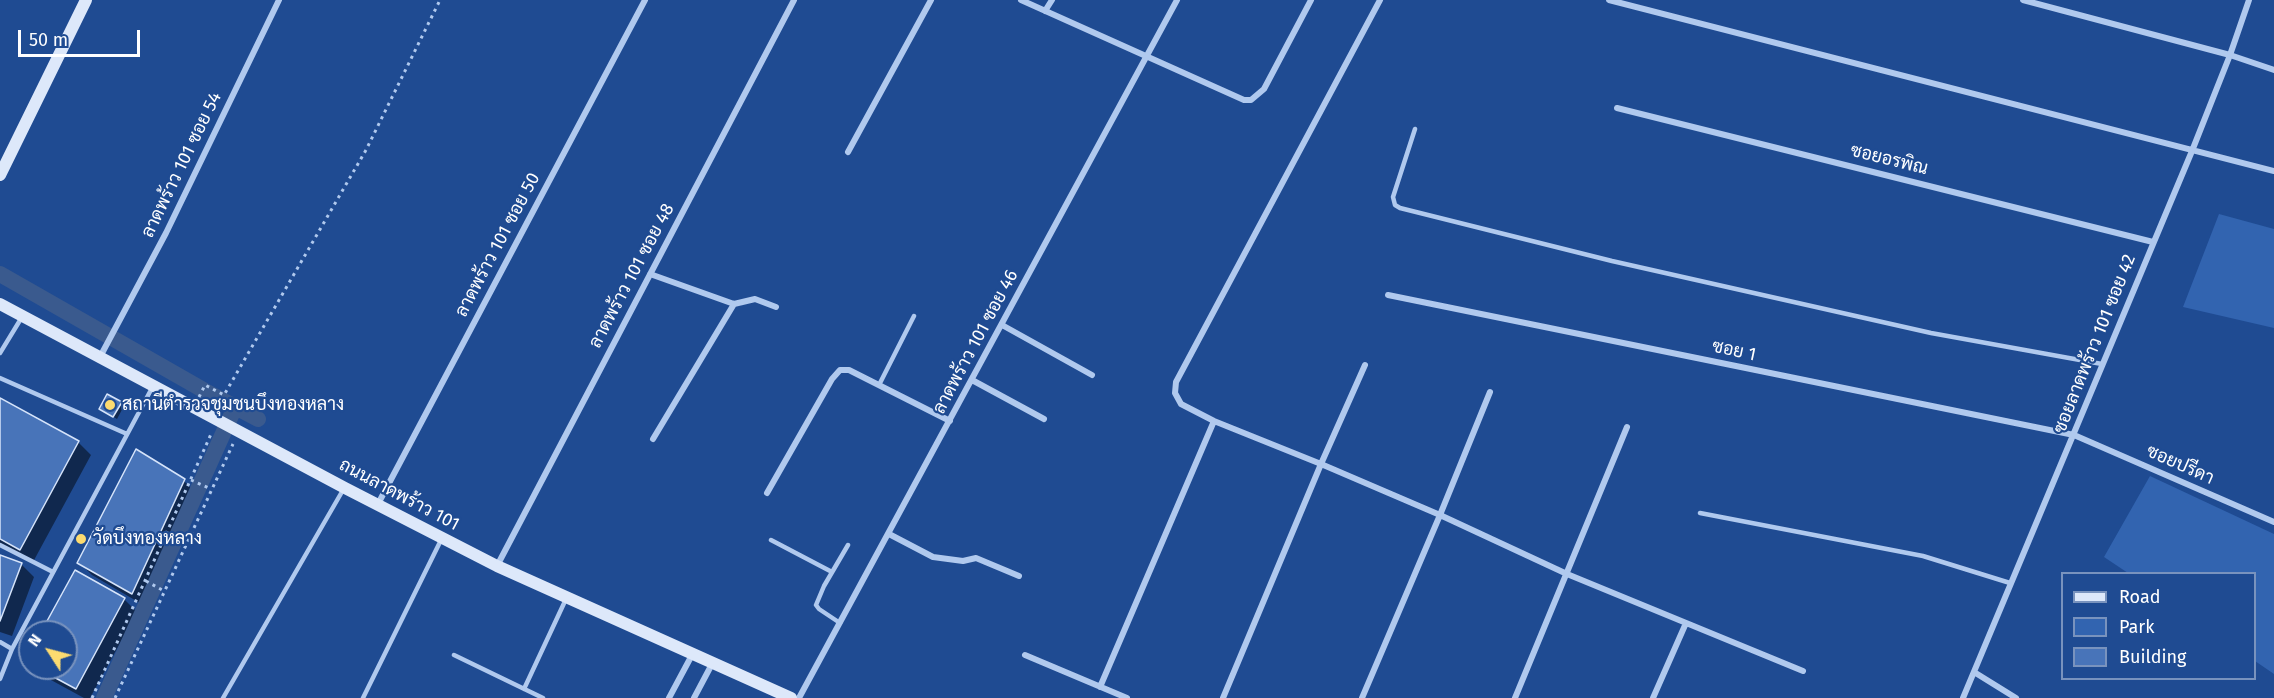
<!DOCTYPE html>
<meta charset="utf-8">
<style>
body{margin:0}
#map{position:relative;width:2274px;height:698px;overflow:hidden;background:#1f4b92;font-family:"Fira Sans",sans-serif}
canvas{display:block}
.legend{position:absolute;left:2061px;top:572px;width:195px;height:108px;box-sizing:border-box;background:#1f4b92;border:2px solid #7993be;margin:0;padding:8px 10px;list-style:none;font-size:18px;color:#fff}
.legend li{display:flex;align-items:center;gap:12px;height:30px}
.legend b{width:30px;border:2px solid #7993be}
.north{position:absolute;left:18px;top:620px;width:60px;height:60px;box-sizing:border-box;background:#1f4b92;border:2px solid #7993be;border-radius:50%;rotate:306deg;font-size:16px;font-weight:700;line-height:24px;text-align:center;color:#fff}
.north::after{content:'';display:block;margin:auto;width:21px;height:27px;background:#fcdb70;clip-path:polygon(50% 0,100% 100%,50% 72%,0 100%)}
.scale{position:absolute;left:18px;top:30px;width:122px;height:27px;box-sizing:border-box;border:3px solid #fff;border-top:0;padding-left:8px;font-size:18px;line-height:21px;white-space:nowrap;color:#fff;-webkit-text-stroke:4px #1f4b92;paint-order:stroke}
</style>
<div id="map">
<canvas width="2274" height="698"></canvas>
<ul class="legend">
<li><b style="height:8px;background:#dde8fa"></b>Road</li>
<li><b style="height:16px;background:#3264b0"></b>Park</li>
<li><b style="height:16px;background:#4874b9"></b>Building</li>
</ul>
<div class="north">N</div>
<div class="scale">50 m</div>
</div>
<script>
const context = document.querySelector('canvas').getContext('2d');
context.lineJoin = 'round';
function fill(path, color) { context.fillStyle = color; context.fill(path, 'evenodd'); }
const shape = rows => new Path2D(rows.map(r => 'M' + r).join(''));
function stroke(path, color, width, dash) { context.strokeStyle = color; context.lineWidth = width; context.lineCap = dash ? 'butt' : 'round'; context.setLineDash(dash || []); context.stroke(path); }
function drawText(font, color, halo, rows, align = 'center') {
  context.font = font + ' "Fira Sans",Sarabun,sans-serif'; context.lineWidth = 4.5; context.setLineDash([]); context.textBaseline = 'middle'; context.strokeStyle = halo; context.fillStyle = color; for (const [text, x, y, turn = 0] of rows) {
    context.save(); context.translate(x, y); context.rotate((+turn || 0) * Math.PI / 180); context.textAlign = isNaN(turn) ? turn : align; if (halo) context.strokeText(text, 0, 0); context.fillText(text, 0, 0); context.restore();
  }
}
const green = shape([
 [2219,214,2274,229,2274,328,2183,307],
 [2150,476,2274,534,2274,674,2255,661,2254,574,2128,573,2104,557]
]);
const shadow = shape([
 [0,400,78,442,91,455,33,562,0,544],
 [121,403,124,406,117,419,104,411],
 [136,451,184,481,197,494,145,606,92,575,79,562],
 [0,557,21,564,34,577,12,636,0,632],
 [124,599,137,612,90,698,84,698,40,674,34,668,66,668,66,632,43,632]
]);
const canal = shape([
 [0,274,205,391,258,419],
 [104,698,235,407]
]);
const building = shape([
 [107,394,122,402,113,417,99,409,107,394],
 [0,398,79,441,20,550,0,539,0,398],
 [136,449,185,479,132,594,77,563,136,449],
 [0,555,22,563,0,621,0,555],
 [75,570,125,598,76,689,37,668,66,668,66,632,41,632,75,570]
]);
const path = shape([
 [199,397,205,385,224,395,366,150,440,0],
 [191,480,211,489],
 [146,581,164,591],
 [92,698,212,432],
 [115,698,233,444]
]);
const lane = shape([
 [1415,129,1393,197,1395,205,1400,208,1612,261,1931,333,2102,364],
 [0,353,22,317],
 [0,378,127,434],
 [879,385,914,316],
 [1700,513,1923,556,2010,583],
 [771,540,832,572],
 [0,545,53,572],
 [840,623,819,609,816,605,824,586,848,545],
 [0,642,12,649],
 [454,655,543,698],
 [0,679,12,649,152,388],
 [524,689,566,599],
 [223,698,343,490],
 [363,698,442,538]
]);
const street = shape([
 [1021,0,1244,100,1251,100,1264,89,1311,0],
 [1380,0,1176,382,1175,393,1181,404,1214,421,1321,464,1440,515,1567,574,1803,671],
 [1609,0,2274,171],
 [2023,0,2230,55,2274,70],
 [1045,11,1052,0],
 [1617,108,2153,242],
 [848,152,931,0],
 [650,274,734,304,755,299,776,307],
 [1388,295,2074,435,2274,522],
 [1002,325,1092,375],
 [100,357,166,233,279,0],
 [972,380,1044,419],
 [653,439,734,304],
 [767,493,832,379,840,370,849,370,950,421],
 [378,504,645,0],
 [889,534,933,557,963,561,976,558,1019,576],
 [497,566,794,0],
 [1025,655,1127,698],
 [1974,672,2016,698],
 [1100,687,1214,421],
 [669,698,692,655],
 [694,698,712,664],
 [799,698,1177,0],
 [1223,698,1321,464,1365,365],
 [1362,698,1440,515,1490,392],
 [1515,698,1627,427],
 [1653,698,1686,623],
 [1963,698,2192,151,2230,55,2249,0]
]);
const secondary = shape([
 [0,175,86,0],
 [0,304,345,488,497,566,791,698]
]);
const markers = [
 [110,405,6,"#fcdb70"],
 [81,539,6,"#fcdb70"]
];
const streetNames = [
 ["ซอยอรพิณ",1889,160,14],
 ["ลาดพร้าว 101 ซอย 54",182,165,-64],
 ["ลาดพร้าว 101 ซอย 50",498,245,-62],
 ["ลาดพร้าว 101 ซอย 48",632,276,-62],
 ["ลาดพร้าว 101 ซอย 46",976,342,-62],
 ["ซอยลาดพร้าว 101 ซอย 42",2095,344,-68],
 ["ซอย 1",1734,351,12],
 ["ซอยปรีดา",2180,465,24],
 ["ถนนลาดพร้าว 101",399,495,28]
];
const poiNames = [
 ["สถานีตำรวจชุมชนบึงทองหลาง",122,405],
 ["วัดบึงทองหลาง",93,539]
];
fill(green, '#3264b0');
fill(shadow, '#0007');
stroke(canal, '#3a5a8e', 16);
fill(building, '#4874b9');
stroke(building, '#d6e4fa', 1.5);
stroke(path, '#b0c9ee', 3, [3, 4.5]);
stroke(lane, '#b0c9ee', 4.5);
stroke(street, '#b0c9ee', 6);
stroke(secondary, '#dde8fa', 12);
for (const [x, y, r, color] of markers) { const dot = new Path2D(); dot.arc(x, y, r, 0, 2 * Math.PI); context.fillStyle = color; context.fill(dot); stroke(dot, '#1f4b92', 2); }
drawText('18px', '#fff', '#1f4b92', streetNames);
drawText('18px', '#fff', '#1f4b92', poiNames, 'left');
</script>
